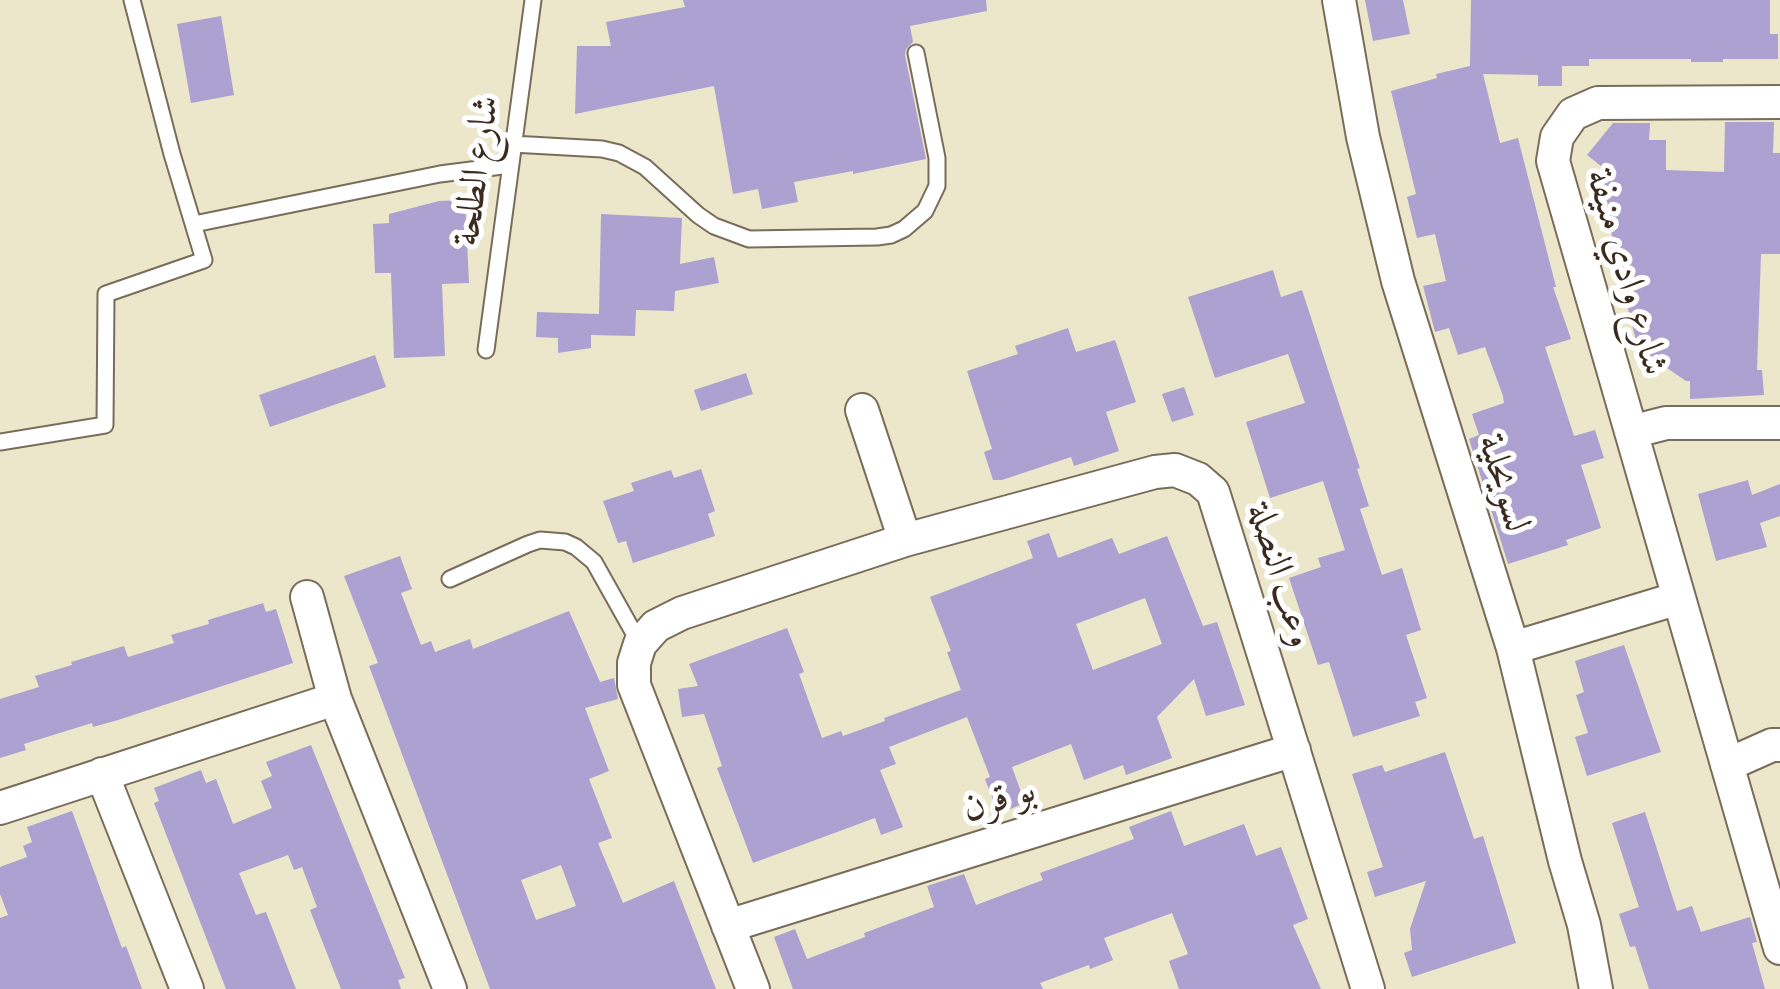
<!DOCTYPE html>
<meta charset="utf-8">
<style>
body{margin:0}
canvas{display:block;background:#ece6ca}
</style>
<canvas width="1780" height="989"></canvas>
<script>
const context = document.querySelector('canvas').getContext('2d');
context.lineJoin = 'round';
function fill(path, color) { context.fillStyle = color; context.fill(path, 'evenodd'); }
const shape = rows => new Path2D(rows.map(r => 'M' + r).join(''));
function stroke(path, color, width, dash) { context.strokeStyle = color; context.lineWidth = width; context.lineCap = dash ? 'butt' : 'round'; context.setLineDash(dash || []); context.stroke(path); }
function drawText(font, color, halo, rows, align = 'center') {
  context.font = font + ' "EB Garamond",Amiri,serif'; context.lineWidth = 10; context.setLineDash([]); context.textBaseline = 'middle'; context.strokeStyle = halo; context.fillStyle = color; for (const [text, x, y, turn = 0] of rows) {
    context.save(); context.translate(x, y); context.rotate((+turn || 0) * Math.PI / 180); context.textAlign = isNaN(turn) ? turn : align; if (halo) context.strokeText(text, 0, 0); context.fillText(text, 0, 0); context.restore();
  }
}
const building = shape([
 [683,0,986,0,987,11,910,26,913,42,906,49,905,55,926,159,853,174,853,171,794,182,798,202,762,209,758,189,733,194,714,86,575,114,577,46,611,46,606,22,685,7],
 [1365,0,1403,0,1410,34,1373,41],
 [1471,0,1770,0,1770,34,1778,34,1778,59,1723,59,1723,62,1691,62,1691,59,1589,59,1589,66,1562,66,1562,86,1538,86,1538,75,1483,74,1500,143,1518,138,1556,287,1553,287,1571,339,1545,347,1574,436,1595,430,1604,458,1581,465,1601,528,1566,540,1568,545,1508,564,1469,439,1479,435,1472,414,1504,403,1503,396,1485,347,1458,355,1449,328,1435,332,1423,286,1446,281,1435,234,1417,238,1407,197,1416,194,1391,91,1437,78,1436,74,1470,66],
 [221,16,234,95,191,103,177,24],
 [1725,122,1774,122,1773,153,1780,153,1780,254,1761,254,1757,370,1762,370,1764,395,1690,399,1690,381,1686,381,1638,348,1615,258,1606,194,1600,194,1601,166,1587,155,1613,123,1650,123,1649,140,1666,140,1666,170,1724,172],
 [465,200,469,283,442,284,445,356,394,358,391,273,375,273,373,224,389,223,389,214,439,201],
 [601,214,682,218,680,264,714,257,719,283,675,291,674,311,636,310,635,336,591,335,591,348,558,353,558,338,536,337,537,312,599,314],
 [1273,270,1281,297,1302,290,1360,468,1357,469,1369,506,1360,509,1382,575,1402,568,1421,630,1406,635,1427,698,1415,702,1420,716,1353,737,1329,662,1318,665,1289,578,1321,567,1318,558,1345,550,1323,481,1270,498,1246,422,1305,403,1288,354,1215,378,1188,297],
 [1068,328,1076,352,1115,340,1136,402,1106,412,1119,451,1074,466,1071,457,1002,480,993,480,984,452,992,449,967,371,1018,354,1015,346],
 [375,355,386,387,270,427,259,395],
 [746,373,753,394,701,411,694,390],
 [1184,387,1194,415,1172,422,1162,394],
 [701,469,715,511,708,514,715,536,633,563,626,541,618,543,603,501,634,491,631,483,671,470,674,478],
 [1748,480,1752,495,1780,484,1780,516,1760,523,1767,547,1716,561,1698,494],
 [1049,533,1058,558,1112,538,1119,554,1167,536,1203,626,1217,622,1245,705,1206,716,1194,679,1157,717,1172,758,1126,775,1123,765,1084,780,1071,744,1012,767,1025,803,998,814,985,779,990,777,967,717,889,747,896,764,880,770,903,827,881,835,875,818,753,863,717,768,722,766,704,714,682,717,678,689,698,686,689,664,787,628,804,672,799,674,822,738,841,731,843,736,885,721,884,718,961,690,947,652,951,651,930,597,1033,558,1027,541],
 [1145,598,1162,644,1093,670,1076,624],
 [400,556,412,589,401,593,421,645,431,641,435,652,470,639,473,649,569,611,600,682,614,678,618,699,585,708,609,771,589,779,612,838,598,843,623,903,674,881,716,989,490,989,369,666,378,663,344,576],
 [561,865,576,906,536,920,521,880],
 [263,603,266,612,276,609,293,663,118,720,93,727,92,723,24,744,26,750,0,758,0,699,39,687,35,676,72,665,71,662,124,646,128,657,174,643,171,635,209,624,208,620],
 [1624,645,1661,752,1587,776,1575,737,1588,733,1576,695,1584,692,1575,661],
 [311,745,405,978,398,980,401,989,341,989,310,910,317,907,302,867,294,870,288,855,239,873,256,915,266,912,296,989,226,989,154,803,159,801,154,788,201,770,206,783,216,779,233,824,272,808,261,781,272,776,266,762],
 [1445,752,1474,839,1483,836,1516,943,1412,977,1404,953,1412,950,1410,929,1426,881,1375,897,1367,872,1383,867,1352,774,1382,765,1385,772],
 [72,811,122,948,126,946,142,989,0,989,0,918,8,915,0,894,0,867,27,857,23,846,32,842,27,827],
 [1171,811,1184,846,1244,824,1256,856,1281,847,1308,919,1293,925,1321,989,1179,989,1169,961,1188,954,1172,913,1104,938,1113,960,1090,969,1089,965,1040,983,1043,989,793,989,774,937,795,929,807,959,865,937,864,933,934,907,927,886,964,874,976,905,1043,880,1040,873,1134,839,1129,827],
 [1645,812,1677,911,1692,906,1701,932,1750,917,1757,942,1752,943,1765,989,1649,989,1635,946,1630,947,1619,914,1639,907,1612,823]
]);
const service = shape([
 [512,144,602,149,619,153,645,167,698,215,714,226,749,239,877,237,891,235,904,229,925,211,937,186,937,158,916,53],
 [194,224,440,174,510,165],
 [486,350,533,0],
 [0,442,105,425,106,294,204,260,172,154,132,0],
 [450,579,528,544,540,540,565,542,576,547,594,562,640,644]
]);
const minor = shape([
 [1339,0,1363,137,1398,281,1513,648,1565,861,1584,925,1596,989],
 [1780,102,1598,103,1573,114,1557,137,1553,161,1780,948],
 [862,410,905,540],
 [1631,432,1666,423,1780,423],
 [307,597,335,699,450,989],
 [1513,648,1679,598],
 [1727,765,1772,745,1780,745],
 [102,774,187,989],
 [0,808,335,699],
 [728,926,1294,750],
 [753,989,634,685,634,663,640,644,656,626,682,613,905,540,1155,472,1175,470,1198,479,1213,492,1368,989]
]);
const streetNames = [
 ["شارع الطلحة",477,171,-82],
 ["شارع وادي منيفة",1626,272,74],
 ["لسويحلية",1503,483,73],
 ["وعب النصلة",1280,575,73],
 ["بو قرن",999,800,-17]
];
fill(building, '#aca1d0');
stroke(service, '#796c5a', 19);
stroke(minor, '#796c5a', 36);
stroke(service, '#fff', 15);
stroke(minor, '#fff', 32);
drawText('38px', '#3b2a1e', '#fff', streetNames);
</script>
